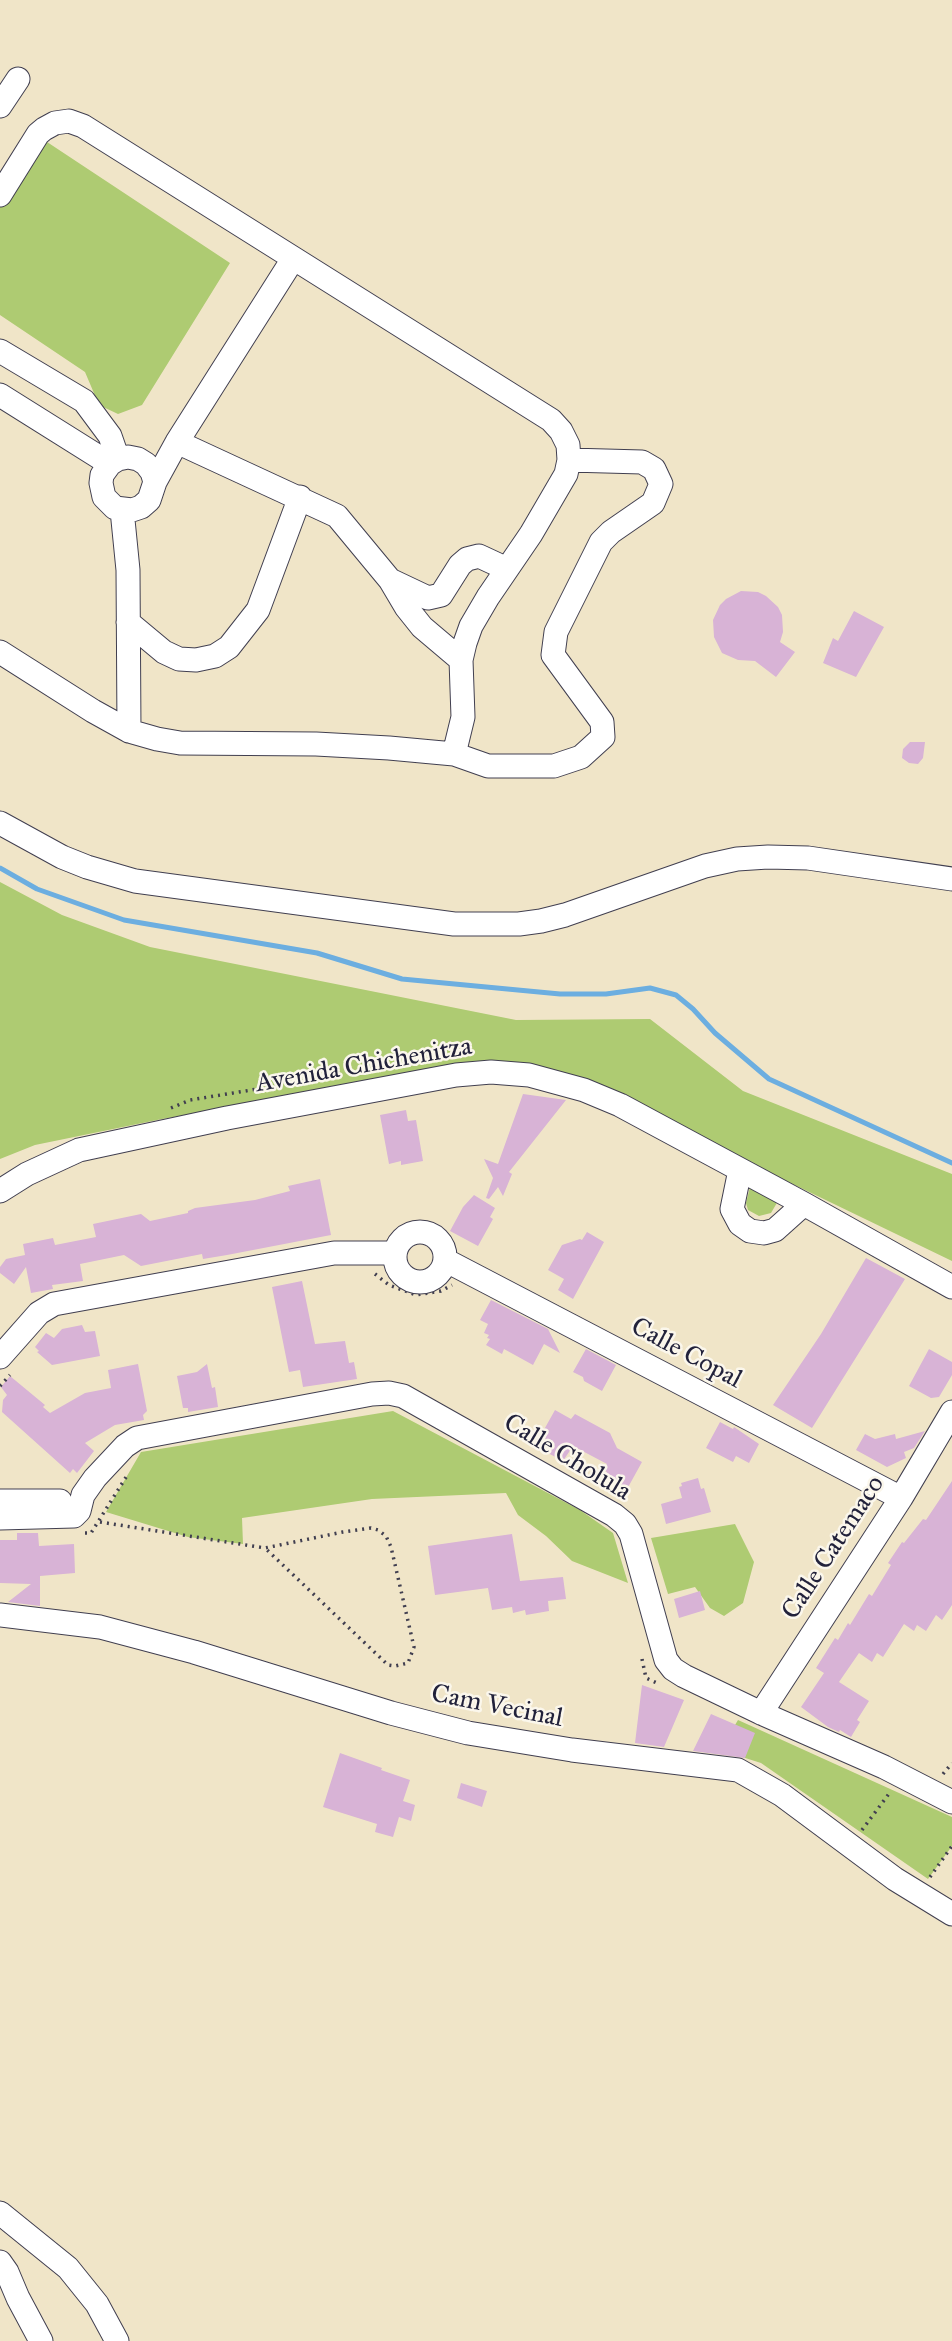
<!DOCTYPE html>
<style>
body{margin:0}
canvas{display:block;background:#f0e5c8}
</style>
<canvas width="952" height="2341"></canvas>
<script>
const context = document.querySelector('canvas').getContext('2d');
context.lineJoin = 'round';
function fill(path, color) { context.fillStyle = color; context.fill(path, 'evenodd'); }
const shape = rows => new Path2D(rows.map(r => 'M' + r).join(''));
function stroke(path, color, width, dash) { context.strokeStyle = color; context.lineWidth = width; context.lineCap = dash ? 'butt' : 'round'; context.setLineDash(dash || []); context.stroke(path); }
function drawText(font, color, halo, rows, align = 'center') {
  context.font = font + ' "IM FELL Great Primer",serif'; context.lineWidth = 5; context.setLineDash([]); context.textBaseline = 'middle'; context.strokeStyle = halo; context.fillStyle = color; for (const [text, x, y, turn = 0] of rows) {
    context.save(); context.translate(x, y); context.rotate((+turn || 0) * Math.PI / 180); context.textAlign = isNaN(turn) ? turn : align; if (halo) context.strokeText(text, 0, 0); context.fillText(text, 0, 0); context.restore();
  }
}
const green = shape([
 [41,138,230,263,142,405,118,414,99,405,85,372,0,315,0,203],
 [0,882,62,915,150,947,516,1020,650,1019,743,1091,952,1174,952,1261,598,1090,491,1063,162,1119,35,1145,0,1159],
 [750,1187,778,1201,771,1213,759,1216,748,1210,746,1203],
 [393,1411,580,1510,613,1533,628,1583,572,1561,546,1536,518,1515,506,1493,372,1499,242,1518,243,1544,188,1537,106,1512,141,1452],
 [735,1524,754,1562,743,1603,724,1616,710,1608,695,1587,668,1594,651,1538],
 [738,1720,952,1817,952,1846,928,1879,761,1763,720,1750]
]);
const stream = shape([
 [0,868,37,889,124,920,317,953,402,979,560,994,606,994,650,988,676,995,693,1009,715,1033,769,1079,952,1163]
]);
const building = shape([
 [741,591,758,592,766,596,778,607,782,615,783,632,780,642,795,652,776,677,755,661,738,660,722,653,714,637,713,620,720,605,726,599],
 [854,611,884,627,856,677,823,663,833,638,838,641],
 [910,742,925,742,923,758,918,764,909,763,902,758,903,749],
 [523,1094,566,1100,509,1172,512,1174,503,1196,498,1187,489,1199,486,1198,493,1178,484,1159,498,1164],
 [406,1110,408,1121,416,1120,423,1161,401,1165,401,1161,389,1164,380,1115],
 [320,1179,331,1235,227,1255,203,1259,202,1254,141,1266,124,1255,80,1264,83,1281,52,1285,53,1289,31,1293,26,1267,14,1284,0,1273,0,1267,6,1259,25,1255,23,1244,53,1238,55,1245,96,1237,93,1224,141,1214,150,1221,188,1213,188,1211,195,1208,255,1200,290,1191,288,1186],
 [474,1195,495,1208,490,1217,493,1219,478,1246,450,1231,463,1207],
 [587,1232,604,1242,573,1299,558,1290,564,1279,548,1270,562,1245,580,1239,582,1240],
 [866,1258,905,1279,812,1428,773,1405,821,1334],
 [302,1281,315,1344,345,1341,349,1363,354,1362,357,1379,303,1387,300,1370,289,1372,272,1287],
 [491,1300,548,1329,560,1353,544,1344,533,1365,504,1349,502,1354,486,1345,490,1339,487,1338,489,1335,484,1333,488,1324,480,1320],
 [82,1325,85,1332,95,1331,100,1356,52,1365,37,1352,39,1351,35,1347,46,1333,54,1338,62,1329],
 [586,1349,616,1365,602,1391,584,1381,583,1377,573,1372],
 [929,1349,952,1362,952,1375,939,1397,931,1398,909,1386],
 [138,1364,147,1411,143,1415,144,1420,115,1425,85,1443,94,1451,77,1473,73,1469,70,1473,2,1412,3,1400,7,1395,1,1387,10,1376,45,1405,43,1407,50,1413,85,1393,111,1388,108,1370],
 [207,1364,212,1388,215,1387,218,1407,188,1412,188,1408,183,1408,177,1376,197,1372],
 [555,1410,571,1419,575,1414,610,1433,617,1448,642,1462,626,1491,603,1478,607,1472,603,1470,607,1464,573,1446,563,1461,546,1452,550,1445,544,1442,546,1437,541,1435],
 [720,1422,733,1429,734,1427,759,1444,749,1463,736,1456,733,1462,706,1448],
 [925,1431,914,1448,904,1452,906,1458,887,1467,856,1450,865,1434,875,1439,895,1434,896,1439],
 [698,1478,701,1489,704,1488,711,1512,666,1524,661,1504,682,1498,679,1487,682,1486,681,1483],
 [952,1481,952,1605,942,1620,936,1615,926,1631,917,1625,914,1631,904,1624,883,1657,877,1653,872,1662,859,1653,839,1682,869,1701,857,1720,860,1722,851,1737,840,1730,839,1732,828,1727,801,1707,824,1673,816,1668,835,1638,838,1640,848,1623,850,1625,869,1594,872,1596,891,1565,888,1563,902,1542,904,1543,923,1519,926,1520],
 [17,1533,38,1533,39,1546,74,1544,75,1573,40,1576,40,1606,8,1602,31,1584,0,1583,0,1540,17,1540],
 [512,1534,520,1581,563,1577,566,1599,548,1601,549,1611,526,1615,525,1610,513,1613,512,1607,492,1610,488,1588,435,1595,428,1546],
 [700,1591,705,1610,679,1618,674,1599],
 [642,1685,684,1700,664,1747,635,1743],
 [711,1714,755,1733,745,1758,693,1751],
 [340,1753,382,1768,381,1770,410,1780,403,1801,415,1805,411,1821,399,1817,393,1837,375,1832,377,1824,323,1807],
 [461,1783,487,1791,482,1807,457,1798]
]);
const path = shape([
 [171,1108,190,1100,270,1087],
 [375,1274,389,1285,416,1295,441,1291,452,1285],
 [0,1386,10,1375],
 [100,1522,265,1548,343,1532,371,1528,378,1530,386,1536,391,1547,414,1647,408,1663,395,1666,388,1665,265,1548],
 [85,1533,91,1533,128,1474],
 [642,1659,646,1678,657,1683],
 [943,1774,952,1763],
 [862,1830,891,1791],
 [930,1877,952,1846]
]);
const minor = shape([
 [0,106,18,79],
 [0,195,38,134,44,129,55,123,69,121,83,126,551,420,561,431,568,445,569,460,566,474,531,534,488,597,471,626,465,643,461,660,463,717,454,754],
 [0,351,84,401,110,436,118,459],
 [0,395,110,464],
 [177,442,337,516,390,580,428,598,441,595,460,565,467,559,479,556,507,569],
 [155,482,152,472,146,464,138,459,128,457,118,459,110,464,102,475,101,483,104,497,115,508,132,510,141,507,149,500,155,482,177,442,293,259],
 [122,510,128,570,129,731],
 [390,580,406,607,422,627,461,660],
 [128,622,164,652,179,659,196,660,215,656,229,647,258,610,300,497],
 [0,652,93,711,129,731,157,739,180,743,316,744,389,748,454,754,488,766,554,766,581,757,603,737,602,722,553,655,556,632,601,542,611,532,653,503,661,484,654,469,642,462,569,460],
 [0,823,62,857,87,867,135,881,454,924,519,924,541,921,565,915,705,866,737,859,768,857,808,858,952,879],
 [740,1170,732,1209,740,1224,750,1231,764,1233,775,1230,804,1204],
 [0,1191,27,1174,79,1150,227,1118,456,1075,491,1072,529,1075,584,1090,620,1105,804,1204,952,1287],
 '395 1257a25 25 0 1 1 50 0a25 25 0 1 1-50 0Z',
 [445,1260,901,1498],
 [0,1357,39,1313,54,1304,334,1253,394,1253],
 [0,1501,60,1501],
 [0,1518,74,1516,79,1511,83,1495,95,1478,125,1446,137,1438,372,1394,389,1393,403,1396,614,1515,625,1524,631,1534,666,1660,673,1669,684,1676,761,1713,884,1767,952,1802],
 [0,1615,100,1627,194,1652,391,1713,468,1733,572,1750,738,1770,782,1795,895,1879,952,1914],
 [761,1713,901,1498,952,1412],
 [0,2213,68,2268,97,2304,117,2341],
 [0,2262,7,2272,18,2298,41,2341]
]);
const streetNames = [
 ["Avenida Chichenitza",364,1066,-10],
 ["Calle Copal",686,1354,28],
 ["Calle Cholula",567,1458,31],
 ["Calle Catemaco",834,1548,-57],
 ["Cam Vecinal",497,1707,11]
];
fill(green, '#aecb72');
stroke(stream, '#6caee0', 5);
fill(building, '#d8b3d6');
stroke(minor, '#413f50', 25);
stroke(path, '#413f50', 3.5, [2, 5]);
stroke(minor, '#fff', 23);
drawText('26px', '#22223b', '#fbf7ec', streetNames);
</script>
